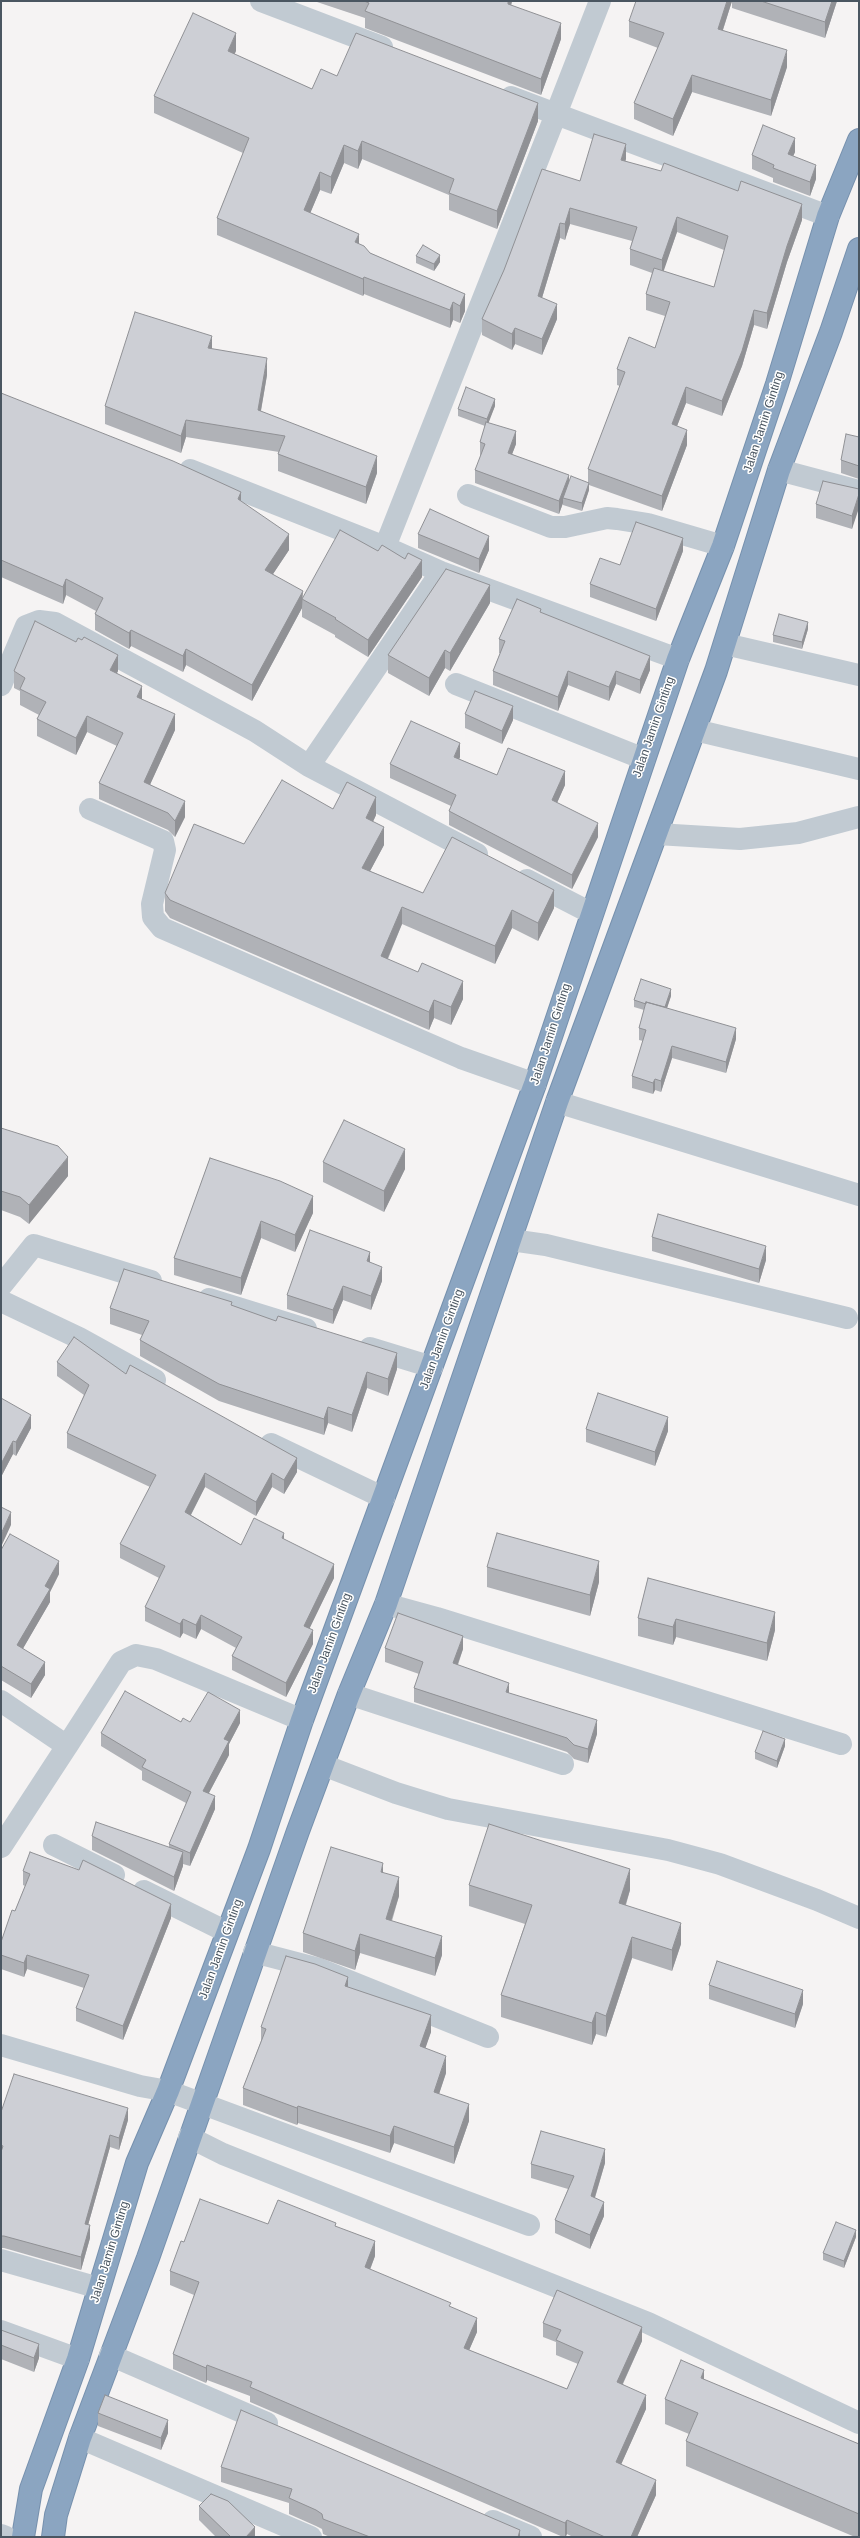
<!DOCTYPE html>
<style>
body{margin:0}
#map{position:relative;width:860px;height:2538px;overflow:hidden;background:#f5f3f3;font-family:Arial,sans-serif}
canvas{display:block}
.frame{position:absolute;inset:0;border:2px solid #4a5661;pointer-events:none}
</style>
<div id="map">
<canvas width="860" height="2538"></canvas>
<div class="frame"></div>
</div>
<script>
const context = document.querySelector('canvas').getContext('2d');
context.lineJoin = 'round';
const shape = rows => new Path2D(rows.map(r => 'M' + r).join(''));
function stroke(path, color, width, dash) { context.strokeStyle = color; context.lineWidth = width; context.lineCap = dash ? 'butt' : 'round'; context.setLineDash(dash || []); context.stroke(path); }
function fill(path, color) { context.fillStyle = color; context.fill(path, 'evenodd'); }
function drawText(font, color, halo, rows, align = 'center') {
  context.font = font + ' Arial,sans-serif'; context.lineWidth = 3; context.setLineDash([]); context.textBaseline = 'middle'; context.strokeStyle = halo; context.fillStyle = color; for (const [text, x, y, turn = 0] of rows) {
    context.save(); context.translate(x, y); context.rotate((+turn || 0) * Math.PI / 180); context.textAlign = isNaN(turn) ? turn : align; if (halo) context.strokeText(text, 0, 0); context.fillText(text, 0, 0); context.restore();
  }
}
const minor = shape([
 [261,1,382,47],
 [511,97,556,114,600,1],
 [190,470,385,547,441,572,678,659],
 [779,470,859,491],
 [468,495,551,527,565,527,607,518,617,519,648,524,723,546],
 [385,547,556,114,828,216],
 [725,644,859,675],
 [456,684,644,759],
 [1,685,26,626,39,621,55,623,255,731,309,766,477,854],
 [695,730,859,769],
 [309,766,441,572],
 [90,809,163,841,165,850,152,904,153,917,162,928,461,1058,535,1084],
 [657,834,740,839,798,833,859,817],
 [527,880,591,913],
 [557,1102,859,1195],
 [511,1240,546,1245,847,1318],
 [1,1286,34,1245,151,1281],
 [209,1299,306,1329],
 [1,1301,79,1338,155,1380],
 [370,1348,432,1367],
 [271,1444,384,1498],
 [386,1604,437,1618,841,1744],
 [349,1694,563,1764],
 [1,1701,67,1746,121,1662,136,1655,156,1659,302,1720],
 [323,1765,396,1793,448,1809,668,1850,720,1864,817,1900,859,1918],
 [54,1845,114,1875],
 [1,1847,67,1746],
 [144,1891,227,1932],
 [254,1952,319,1969,488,2037],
 [1,2045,140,2086,168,2091,529,2225],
 [189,2137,223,2154,648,2323,859,2423],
 [1,2260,99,2288],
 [1,2331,78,2359],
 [110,2355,267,2423],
 [80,2438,311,2537],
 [493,2521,531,2537],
 [1,2535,6,2537]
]);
const highway = shape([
 [23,2537,31,2489,78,2359,137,2163,168,2091,259,1849,302,1720,535,1084,678,659,723,546,777,384,828,216,859,140],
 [53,2537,56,2515,80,2438,148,2258,298,1831,349,1694,386,1604,557,1102,716,671,779,470,831,332,859,249]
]);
const wall = shape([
 [314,1,512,1,511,5,561,39,541,95,365,28,365,18],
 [732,1,723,30,787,67,771,116,692,92,673,136,634,119,634,103,658,48,629,37,629,21],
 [732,1,837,1,825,38,732,8],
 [236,51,234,54,312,89,337,76,538,121,497,229,449,210,449,195,362,159,358,169,344,163,331,194,320,190,310,213,359,244,370,253,465,294,465,311,460,323,453,320,450,328,364,294,363,296,217,235,217,218,243,153,154,113,154,96],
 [795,152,793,156,816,179,810,196,773,182,773,178,752,169,752,155],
 [626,159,625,161,802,220,787,262,767,329,754,325,742,366,722,416,686,403,677,426,687,445,662,511,589,485,589,490,582,511,563,505,563,503,559,514,475,483,475,470,481,455,480,455,480,442,485,426,458,416,458,409,495,406,488,422,516,444,512,454,569,483,588,483,588,469,620,386,617,385,617,369,655,348,665,316,646,310,646,294,652,273,630,265,630,249,632,241,570,224,565,240,560,238,542,298,557,319,542,355,515,344,512,350,482,335,482,319,580,181],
 [677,232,724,250,714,287,663,271],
 [416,256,440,262,434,271,416,263],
 [212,349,267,375,261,411,377,473,366,504,278,471,278,454,279,452,186,437,181,453,105,424,105,406],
 [1,393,241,501,289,550,273,574,303,598,422,577,368,657,335,637,335,635,302,617,302,608,252,701,186,665,183,672,131,646,129,649,95,630,95,614,96,611,66,595,63,604,1,577],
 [859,437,859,479,841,473,841,460],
 [859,489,852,529,816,518,816,504],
 [418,534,489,550,479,573,418,548],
 [683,551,656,621,590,597,590,584,620,565],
 [490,603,450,671,445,668,429,696,388,673,388,655],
 [541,613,650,670,640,694,616,684,609,701,568,685,558,711,493,685,493,671,500,653,499,653,499,639],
 [808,629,802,649,773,642,773,635],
 [14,671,118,671,117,673,142,699,175,730,150,784,185,817,175,837,168,830,99,799,99,783,117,746,87,732,76,755,37,736,37,719,39,715,20,705,20,691,14,688],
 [465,714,513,720,502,744,465,728],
 [460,757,459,759,497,775,565,785,557,803,598,837,572,889,449,825,449,811,451,806,390,778,390,764],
 [333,809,376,815,373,822,384,845,370,871,423,893,554,908,538,941,512,928,495,964,402,924,388,959,463,999,451,1025,434,1018,429,1030,170,918,165,911,165,893,244,844],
 [671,996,667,1008,736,1039,726,1073,672,1058,661,1092,655,1090,653,1094,632,1088,632,1076,643,1041,639,1040,639,1028,644,1010,634,1007,634,1000],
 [1,1128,68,1176,29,1224,20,1217,1,1210],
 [210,1158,313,1213,295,1252,261,1238,241,1295,174,1275,174,1258],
 [323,1162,405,1169,384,1212,323,1182],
 [652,1237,766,1260,759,1283,652,1251],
 [370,1262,382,1281,371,1310,343,1300,333,1324,287,1309,287,1295],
 [232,1306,397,1369,388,1396,367,1388,352,1432,328,1423,324,1435,219,1401,140,1356,140,1340,142,1335,110,1324,110,1308],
 [57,1362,126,1374,297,1472,284,1494,272,1487,256,1516,205,1487,191,1515,241,1545,284,1539,334,1578,309,1628,313,1644,286,1697,232,1670,232,1656,236,1648,201,1629,196,1639,183,1633,180,1638,145,1621,145,1607,159,1578,120,1558,120,1544,150,1487,67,1448,67,1433,84,1395,57,1376],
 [1,1398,31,1428,16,1456,13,1454,1,1477],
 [586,1429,668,1431,655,1466,586,1442],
 [1,1550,59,1574,50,1592,50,1602,23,1648,45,1675,31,1698,1,1680],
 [487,1567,599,1582,590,1616,487,1587],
 [648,1578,775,1630,767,1661,676,1637,673,1645,638,1636,638,1618],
 [385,1648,463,1649,458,1665,509,1693,597,1734,588,1763,574,1759,567,1752,414,1702,414,1688,419,1674,385,1662],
 [181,1722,190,1722,240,1723,229,1744,229,1755,209,1793,215,1809,190,1866,183,1864,183,1866,174,1891,92,1850,92,1836,169,1847,169,1844,186,1803,142,1780,142,1771,101,1746,101,1733],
 [785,1746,777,1768,755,1759,755,1752],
 [23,1871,171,1918,123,2040,76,2021,76,2008,84,1988,27,1969,24,1977,1,1969,1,1955,15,1911,25,1886,23,1885],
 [383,1872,399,1896,392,1921,442,1955,435,1976,360,1953,355,1970,303,1952,303,1933],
 [469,1885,630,1890,626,1905,681,1944,672,1971,632,1958,606,2037,596,2034,592,2045,501,2017,501,1995,525,1924,469,1906],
 [709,1985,803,2004,795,2028,709,1999],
 [348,1987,431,2032,425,2048,446,2073,439,2094,469,2121,454,2164,394,2143,390,2153,298,2123,297,2125,243,2105,243,2088,261,2041,261,2027],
 [1,2112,128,2120,119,2150,110,2147,88,2225,90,2238,81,2270,4,2248,1,2248],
 [605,2163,595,2198,604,2216,590,2249,555,2233,555,2220,568,2189,531,2178,531,2164],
 [268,2224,336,2226,375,2256,370,2270,451,2307,477,2332,469,2350,567,2389,578,2364,556,2355,556,2342,543,2337,543,2323,642,2341,623,2384,646,2409,621,2464,656,2495,637,2537,573,2537,567,2534,566,2537,563,2537,250,2402,250,2396,207,2380,206,2383,173,2369,173,2354,194,2295,170,2285,170,2271,184,2242],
 [856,2237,844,2268,823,2260,823,2253],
 [1,2330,39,2358,34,2372,1,2359],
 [704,2380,859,2444,859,2537,855,2537,686,2466,686,2441,689,2434,665,2424,665,2399],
 [98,2413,168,2433,161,2450,98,2426],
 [221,2467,520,2537,330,2537,323,2534,322,2529,316,2526,289,2514,289,2503,221,2482],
 [199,2506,255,2537,216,2537,199,2520]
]);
const shadedWall = shape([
 [508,1,512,1,508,20],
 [727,1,732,1,718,45,718,29],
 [832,1,837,1,825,38,825,22],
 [561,23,561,39,541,95,541,79],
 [236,33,236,51,228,69,228,51],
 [787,50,787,67,771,116,771,100],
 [692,75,692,92,673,136,673,119],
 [538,103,538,121,497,229,497,211],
 [795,138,795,152,788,168,788,154],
 [362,141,362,159,358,169,358,151],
 [626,144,626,159,621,176,621,160],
 [344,145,344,163,331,194,331,177],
 [816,165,816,179,810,196,810,182],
 [320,172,320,190,304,228,304,210],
 [802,204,802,220,787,262,767,329,767,313,787,246],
 [570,208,570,224,565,240,565,224],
 [677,217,677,232,662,276,662,260],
 [560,223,560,238,538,311,538,296],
 [359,234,359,252,355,242],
 [440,255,440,262,434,271,434,264],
 [364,277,364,294,363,296,363,279],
 [465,294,465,311,460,323,460,306],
 [453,302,453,320,450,328,450,310],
 [557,304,557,319,542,355,542,339],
 [754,310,754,325,742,366,722,416,722,401],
 [515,328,515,344,512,350,512,334],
 [212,336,212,353,208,348],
 [267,358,267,375,258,427,258,410],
 [686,387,686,403,672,439,672,424],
 [495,399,495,406,487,427,487,419],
 [186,420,186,437,181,453,181,436],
 [687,430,687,445,662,511,662,496],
 [516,431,516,444,508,465,508,453],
 [377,456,377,473,366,504,366,487],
 [569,475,569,488,563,498,563,503,559,514,559,501],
 [589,483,589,490,582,511,582,503],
 [241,492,241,508,238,499],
 [859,494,859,508,852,529,852,516],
 [289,534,289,550,265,586,265,570],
 [489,536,489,550,479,573,479,559],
 [683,538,683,551,656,621,656,609],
 [422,560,422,577,368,657,368,640],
 [66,579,66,595,63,604,63,587],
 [490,585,490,603,450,671,450,653],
 [303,591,302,608,252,701,252,685],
 [808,622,808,629,802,649,802,642],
 [131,630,131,646,129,649,129,633],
 [186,649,186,665,183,672,183,656],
 [445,650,445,668,429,696,429,678],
 [118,655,118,671,110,686,110,670],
 [650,656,650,670,640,694,640,680],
 [568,671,568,685,558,711,558,697],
 [616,671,616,684,609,701,609,687],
 [142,686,142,702,137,697],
 [513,706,513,720,502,744,502,731],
 [175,714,175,730,144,798,144,782],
 [87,716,87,732,76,755,76,738],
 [460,743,460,757,454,771,454,757],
 [565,771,565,785,552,814,552,800],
 [376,797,376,815,366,836,366,818],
 [185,801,185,817,175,837,175,821],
 [598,823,598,837,572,889,572,875],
 [384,827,384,845,362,886,362,868],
 [554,890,554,908,538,941,538,923],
 [402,907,402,924,381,974,381,956],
 [512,910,512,928,495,964,495,946],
 [463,981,463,999,451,1025,451,1007],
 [671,989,671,996,664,1017,664,1010],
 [434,1000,434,1018,429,1030,429,1012],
 [736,1028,736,1039,726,1073,726,1062],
 [672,1046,672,1058,661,1092,661,1081],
 [655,1079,655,1090,653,1094,653,1083],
 [405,1149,405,1169,384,1212,384,1191],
 [68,1157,68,1176,29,1224,29,1205],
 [313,1196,313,1213,295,1252,295,1235],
 [261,1221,261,1238,241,1295,241,1278],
 [766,1246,766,1260,759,1283,759,1269],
 [370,1252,370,1266,367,1261],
 [382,1267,382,1281,371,1310,371,1296],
 [343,1286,343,1300,333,1324,333,1310],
 [397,1353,397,1369,388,1396,388,1379],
 [367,1372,367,1388,352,1432,352,1415],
 [328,1407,328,1423,324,1435,324,1419],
 [31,1415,31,1428,16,1456,16,1442],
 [668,1417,668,1431,655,1466,655,1452],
 [13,1441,13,1454,1,1477,1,1464],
 [297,1458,297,1472,284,1494,284,1480],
 [205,1473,205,1487,185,1526,185,1512],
 [272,1473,272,1487,256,1516,256,1502],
 [11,1512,11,1525,1,1547,1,1534],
 [284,1533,284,1547,282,1538],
 [59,1561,59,1574,50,1592,50,1602,17,1659,17,1645,45,1586],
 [599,1561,599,1582,590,1616,590,1595],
 [334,1564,334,1578,304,1640,304,1626],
 [775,1612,775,1630,767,1661,767,1643],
 [201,1615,201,1629,196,1639,196,1625],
 [183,1619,183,1633,180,1638,180,1624],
 [676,1619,676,1637,673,1645,673,1627],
 [313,1630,313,1644,286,1697,286,1683],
 [463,1636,463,1649,453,1677,453,1663],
 [45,1662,45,1675,31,1698,31,1684],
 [509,1683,509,1697,506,1692],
 [240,1710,240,1723,229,1744,229,1755,203,1804,203,1791,224,1739],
 [597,1720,597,1734,588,1763,588,1749],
 [785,1739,785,1746,777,1768,777,1761],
 [215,1796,215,1809,190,1866,190,1853],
 [183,1852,183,1866,174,1891,174,1877],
 [383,1863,383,1882,381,1872],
 [630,1869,630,1890,619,1925,619,1903],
 [399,1877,399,1896,386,1937,386,1919],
 [171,1904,171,1918,123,2040,123,2026],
 [681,1923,681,1944,672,1971,672,1950],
 [360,1934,360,1953,355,1970,355,1951],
 [442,1936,442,1955,435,1976,435,1958],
 [632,1937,632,1958,606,2037,606,2016],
 [27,1955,27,1969,24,1977,24,1963],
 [348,1977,348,1994,345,1986],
 [803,1990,803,2004,795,2028,795,2014],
 [596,2012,596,2034,592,2045,592,2023],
 [431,2015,431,2032,420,2064,420,2046],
 [446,2056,446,2073,434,2109,434,2092],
 [469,2104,469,2121,454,2164,454,2147],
 [298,2106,298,2123,297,2125,297,2108],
 [128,2108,128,2120,119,2150,119,2138],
 [394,2126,394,2143,390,2153,390,2136],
 [110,2135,110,2147,85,2236,85,2224],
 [605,2149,605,2163,591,2210,591,2196],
 [604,2202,604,2216,590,2249,590,2235],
 [90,2225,90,2238,81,2270,81,2257],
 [856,2230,856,2237,844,2268,844,2261],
 [375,2241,375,2256,365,2282,365,2267],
 [477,2318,477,2332,464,2362,464,2348],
 [642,2327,642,2341,617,2396,617,2382],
 [39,2344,39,2358,34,2372,34,2358],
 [207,2365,207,2380,206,2383,206,2368],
 [704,2370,704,2395,701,2378],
 [646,2395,646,2409,616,2476,616,2462],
 [168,2420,168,2433,161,2450,161,2438],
 [656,2480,656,2495,637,2537,631,2537],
 [567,2520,567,2534,565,2537,565,2523],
 [255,2527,255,2537,246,2537],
 [520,2530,520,2537,518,2537]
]);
const building = shape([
 [364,1,508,1,508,4,561,23,541,79,365,11,369,3,364,1],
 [636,1,727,1,718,29,787,50,771,100,692,75,673,119,634,103,664,33,629,21,636,1],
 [761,1,832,1,825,22,761,1],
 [193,13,236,33,228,51,312,89,321,69,337,76,356,33,538,103,497,211,449,193,454,179,362,141,358,151,344,145,331,177,320,172,304,210,359,234,355,242,364,246,370,253,465,294,460,306,453,302,450,310,364,277,363,279,217,218,249,138,154,96,193,13],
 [763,125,795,138,788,154,816,165,810,182,773,168,774,165,752,155,763,125],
 [594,134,626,144,621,160,661,171,664,163,738,191,741,181,802,204,787,246,767,313,754,310,742,351,722,401,686,387,672,424,687,430,662,496,588,469,625,372,617,369,629,337,655,348,670,302,646,294,654,268,714,287,728,236,677,217,662,260,630,249,637,227,570,208,565,224,560,223,538,296,557,304,542,339,515,328,512,334,482,319,504,270,542,169,580,181,594,134],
 [423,245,440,255,434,264,416,256,423,245],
 [135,312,212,336,208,348,267,358,258,410,377,456,366,487,278,454,285,436,186,420,181,436,105,406,135,312],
 [466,387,495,399,487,419,458,409,466,387],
 [1,393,173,461,241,492,238,499,289,534,265,570,303,591,252,685,186,649,183,656,131,630,129,633,95,614,103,598,66,579,63,587,1,560,1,393],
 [486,422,516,431,508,453,569,475,559,501,475,470,485,444,480,442,486,422],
 [846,434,859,437,859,466,841,460,846,434],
 [571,476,589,483,582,503,563,498,571,476],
 [823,481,859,489,859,494,852,516,816,504,823,481],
 [430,509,489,536,479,559,418,534,430,509],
 [636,522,683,538,656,609,590,584,600,558,620,565,636,522],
 [340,530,378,551,382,545,405,559,408,553,422,560,368,640,335,619,336,618,302,599,340,530],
 [446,569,490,585,450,653,445,650,429,678,388,655,446,569],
 [517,599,541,609,540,612,650,656,640,680,616,671,609,687,568,671,558,697,493,671,505,641,499,639,517,599],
 [779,614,808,622,802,642,773,635,779,614],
 [35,621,76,642,78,638,82,640,84,637,118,655,110,670,142,686,137,697,175,714,144,782,185,801,175,821,168,813,99,783,123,733,87,716,76,738,37,719,46,702,20,689,25,678,14,671,35,621],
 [475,691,513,706,502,731,465,714,475,691],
 [411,721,460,743,454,757,497,775,508,748,565,771,552,800,598,823,572,875,449,811,456,795,390,764,411,721],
 [282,780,333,809,347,782,376,797,366,818,384,827,362,868,423,893,452,837,554,890,538,923,512,910,495,946,402,907,381,956,418,972,422,963,463,981,451,1007,434,1000,429,1012,170,900,165,893,194,824,244,844,282,780],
 [641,979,671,989,665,1007,646,1002,646,1004,634,1000,641,979],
 [646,1002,736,1028,726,1062,672,1046,661,1081,655,1079,653,1083,632,1076,646,1030,639,1028,646,1002],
 [344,1120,405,1149,384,1191,323,1162,344,1120],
 [1,1128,58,1146,68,1157,29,1205,20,1197,1,1191,1,1128],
 [210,1158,280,1181,313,1196,295,1235,261,1221,241,1278,174,1258,210,1158],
 [658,1214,766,1246,759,1269,652,1237,658,1214],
 [310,1230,370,1252,367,1261,382,1267,371,1296,343,1286,333,1310,287,1295,310,1230],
 [124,1269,232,1302,231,1305,276,1321,278,1316,397,1353,388,1379,367,1372,352,1415,328,1407,324,1419,219,1384,140,1340,149,1321,110,1308,124,1269],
 [74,1337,126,1374,130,1365,297,1458,284,1480,272,1473,256,1502,205,1473,185,1512,241,1545,254,1518,284,1533,282,1538,334,1564,304,1626,313,1630,286,1683,232,1656,242,1637,201,1615,196,1625,183,1619,180,1624,145,1607,165,1566,120,1544,156,1475,67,1433,89,1385,57,1362,74,1337],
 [598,1393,668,1417,655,1452,586,1429,598,1393],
 [1,1398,31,1415,16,1442,13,1441,1,1464,1,1398],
 [1,1507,11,1512,1,1534,1,1507],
 [497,1533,599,1561,590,1595,487,1567,497,1533],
 [10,1534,59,1561,45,1586,50,1589,17,1645,45,1662,31,1684,1,1666,1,1550,10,1534],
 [648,1578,775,1612,767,1643,676,1619,673,1627,638,1618,648,1578],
 [398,1613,463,1636,453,1663,509,1683,506,1692,597,1720,588,1749,574,1745,567,1738,414,1688,423,1662,385,1648,398,1613],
 [125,1691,181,1722,183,1718,190,1722,208,1692,240,1710,224,1739,229,1741,203,1791,215,1796,190,1853,169,1844,191,1792,142,1767,146,1760,101,1733,125,1691],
 [763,1731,785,1739,777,1761,755,1752,763,1731],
 [96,1822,183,1852,174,1877,92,1836,96,1822],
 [489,1824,630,1869,619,1903,681,1923,672,1950,632,1937,606,2016,596,2012,592,2023,501,1995,532,1905,469,1885,489,1824],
 [331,1847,383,1863,381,1872,399,1877,386,1919,442,1936,435,1958,360,1934,355,1951,303,1933,331,1847],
 [30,1852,79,1870,83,1860,171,1904,123,2026,76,2008,89,1975,27,1955,24,1963,1,1955,1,1942,12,1910,15,1911,30,1874,23,1871,30,1852],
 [286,1956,315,1964,348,1977,345,1986,431,2015,420,2046,446,2056,434,2092,469,2104,454,2147,394,2126,390,2136,298,2106,297,2108,243,2088,266,2029,261,2027,286,1956],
 [717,1961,803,1990,795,2014,709,1985,717,1961],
 [14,2074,128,2108,119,2138,110,2135,85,2224,90,2225,81,2257,4,2236,1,2236,1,2152,3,2146,1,2145,1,2112,14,2074],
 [541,2131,605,2149,591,2196,604,2202,590,2235,555,2220,574,2176,531,2164,541,2131],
 [200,2199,268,2224,278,2200,336,2223,335,2226,375,2241,365,2267,451,2303,449,2306,477,2318,464,2348,567,2389,583,2352,556,2340,561,2330,543,2323,557,2290,642,2327,617,2382,646,2395,616,2462,656,2480,631,2537,605,2537,567,2520,565,2523,250,2387,252,2382,207,2365,206,2368,173,2354,199,2282,170,2271,181,2241,184,2242,200,2199],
 [836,2222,856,2230,844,2261,823,2253,836,2222],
 [1,2330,39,2344,34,2358,1,2345,1,2330],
 [681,2360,704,2370,701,2378,859,2444,859,2514,686,2441,698,2413,665,2399,681,2360],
 [105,2395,168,2420,161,2438,98,2413,105,2395],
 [241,2410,520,2530,518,2537,370,2537,323,2519,322,2514,316,2510,289,2498,292,2489,221,2467,241,2410],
 [211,2494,228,2501,255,2527,246,2537,231,2537,199,2506,211,2494]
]);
const streetNames = [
 ["Jalan Jamin Ginting",764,422,-72],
 ["Jalan Jamin Ginting",654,727,-71],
 ["Jalan Jamin Ginting",551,1034,-72],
 ["Jalan Jamin Ginting",442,1339,-70],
 ["Jalan Jamin Ginting",330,1643,-70],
 ["Jalan Jamin Ginting",221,1949,-70],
 ["Jalan Jamin Ginting",110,2252,-73]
];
stroke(highway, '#7690ad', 24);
stroke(minor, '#c1cad2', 22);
stroke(highway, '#8ba5c1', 22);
fill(wall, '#b0b2b7');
fill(shadedWall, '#909195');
fill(building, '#cdcfd5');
stroke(building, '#909195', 1);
drawText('12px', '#4a5661', '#fff', streetNames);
</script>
